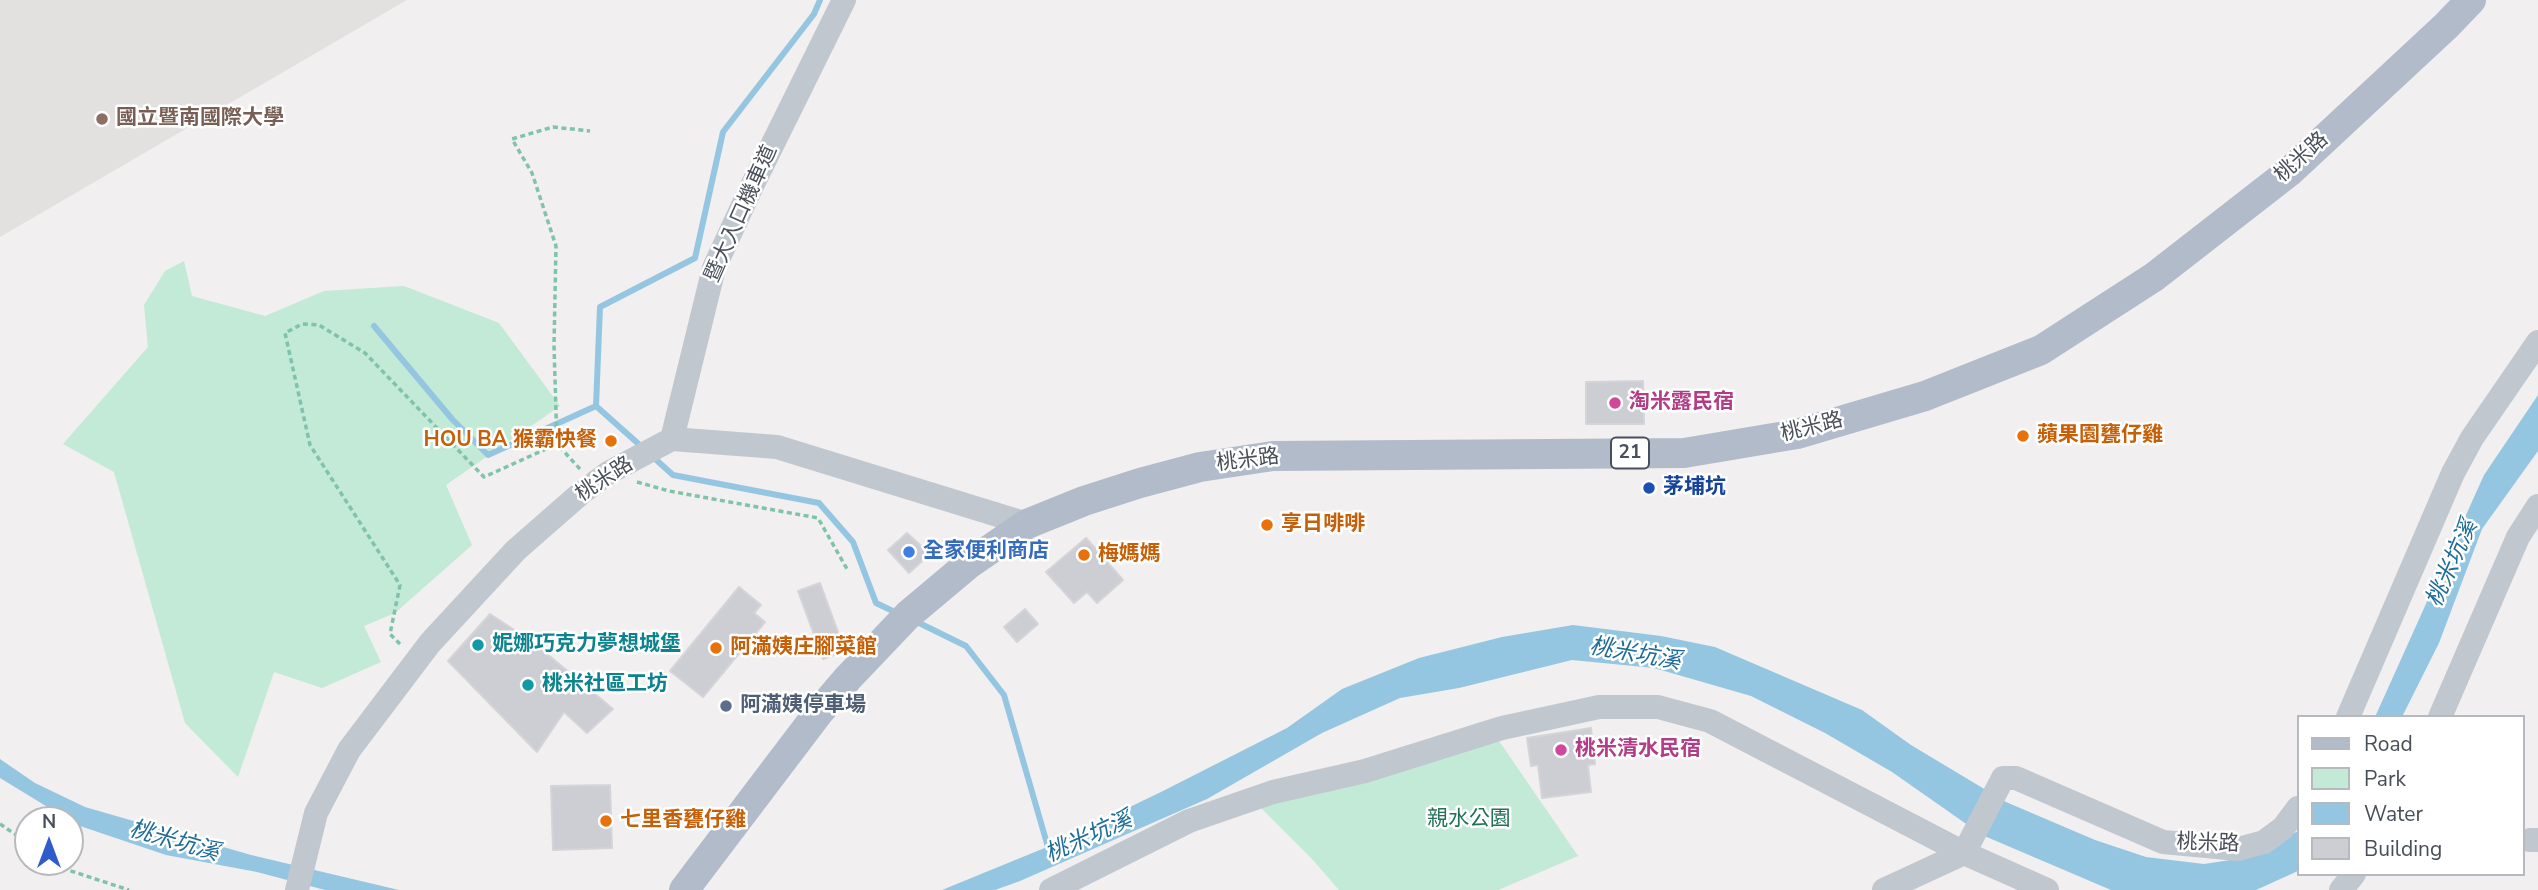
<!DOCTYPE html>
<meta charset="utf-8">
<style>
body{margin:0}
#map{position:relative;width:2538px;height:890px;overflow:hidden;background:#f1efef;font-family:"Nunito Sans",sans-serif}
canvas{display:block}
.legend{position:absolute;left:2297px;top:715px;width:228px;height:161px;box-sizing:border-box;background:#fff;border:2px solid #b6b9bd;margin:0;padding:9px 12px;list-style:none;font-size:21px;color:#494f5a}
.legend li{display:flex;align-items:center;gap:14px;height:35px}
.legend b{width:35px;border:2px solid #b6b9bd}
.north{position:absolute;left:14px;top:806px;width:70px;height:70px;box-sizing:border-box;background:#fff;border:2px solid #b6b9bd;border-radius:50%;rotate:0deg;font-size:19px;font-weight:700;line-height:28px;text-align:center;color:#494f5a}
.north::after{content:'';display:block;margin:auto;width:24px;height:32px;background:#305ccb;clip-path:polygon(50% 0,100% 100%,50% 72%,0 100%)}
</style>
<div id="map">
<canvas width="2538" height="890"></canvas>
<ul class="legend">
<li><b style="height:9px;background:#b2bbca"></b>Road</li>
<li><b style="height:19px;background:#c3e9d7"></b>Park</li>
<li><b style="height:19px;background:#95c6e1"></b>Water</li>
<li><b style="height:19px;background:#ccced3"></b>Building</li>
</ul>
<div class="north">N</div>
</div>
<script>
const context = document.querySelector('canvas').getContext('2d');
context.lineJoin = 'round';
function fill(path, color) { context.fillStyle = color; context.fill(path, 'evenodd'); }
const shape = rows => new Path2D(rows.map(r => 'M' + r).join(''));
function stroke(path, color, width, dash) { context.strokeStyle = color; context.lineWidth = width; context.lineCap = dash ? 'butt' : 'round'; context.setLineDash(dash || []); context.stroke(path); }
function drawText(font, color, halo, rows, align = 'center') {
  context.font = font + ' "Nunito Sans","Noto Sans TC",sans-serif'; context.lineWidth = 5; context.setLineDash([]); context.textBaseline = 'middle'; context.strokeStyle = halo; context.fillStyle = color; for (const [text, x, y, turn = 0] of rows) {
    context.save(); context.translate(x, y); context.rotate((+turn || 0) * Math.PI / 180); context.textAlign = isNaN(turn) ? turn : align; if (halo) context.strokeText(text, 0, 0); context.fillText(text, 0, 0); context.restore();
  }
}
const education = shape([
 [0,0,407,0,0,237]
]);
const green = shape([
 [184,261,192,296,265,316,324,291,404,286,499,323,560,406,446,485,472,545,395,613,364,626,381,662,322,688,274,672,238,777,185,723,114,472,63,444,148,347,144,305,165,271],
 [1497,738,1578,856,1498,890,1339,890,1313,860,1256,803]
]);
const water = shape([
 [2538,395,2538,451,2482,529,2439,643,2402,717,2375,717,2484,475],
 [1573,625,1661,636,1715,647,1862,710,1911,745,2006,802,2095,840,2146,857,2204,864,2250,857,2298,831,2298,871,2256,890,2111,890,1982,835,1892,772,1825,733,1751,696,1654,668,1572,660,1459,688,1400,698,1322,733,1207,799,1020,881,995,890,942,890,1047,847,1163,791,1287,728,1342,689,1419,658,1502,637],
 [0,759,35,783,85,807,251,855,399,890,325,890,257,872,166,855,77,825,0,778]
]);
const stream = shape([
 [374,326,452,419,488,455,596,406],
 [642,447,596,406,600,307,695,258,723,132,814,14,820,0],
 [653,457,673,475,819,503,853,542,876,603,897,613],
 [913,620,966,646,1004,695,1050,854]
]);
const building = shape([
 [1643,381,1644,424,1586,424,1586,382,1643,381],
 [907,533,930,554,909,573,888,550,907,533],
 [1086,538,1123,580,1097,603,1087,592,1074,603,1046,572,1086,538],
 [820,583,845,651,823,659,798,591,820,583],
 [739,587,761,605,754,613,765,622,703,697,670,671,739,587],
 [1025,609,1038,624,1017,642,1004,627,1025,609],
 [490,614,534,643,613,709,587,733,564,712,537,752,448,661,490,614],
 [1591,728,1595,764,1588,765,1591,792,1542,798,1538,765,1531,766,1527,738,1591,728],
 [610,785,612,848,553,850,551,786,610,785]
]);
const path = shape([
 [580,469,557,444,554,346,556,246,532,173,512,139,553,127,590,131],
 [637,482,669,491,818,518,847,569],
 [400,644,390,634,400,585,310,445,285,333,302,324,319,325,365,353,484,477,557,444],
 [0,824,28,843],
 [56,862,68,870,129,890]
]);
const minor = shape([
 [672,439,714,268,751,188,844,0],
 [2348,717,2453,473,2472,438,2538,342],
 [2440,717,2518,537,2538,506],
 [2530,840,2538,840],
 [297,890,316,813,349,750,430,643,516,550,580,494,608,473,672,439,777,447,1027,524],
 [1051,890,1189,821,1273,792,1365,771,1502,728,1599,707,1658,707,1710,721,1964,853,2047,890],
 [1884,890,1964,853,2003,778,2016,778,2163,842,2238,849,2264,842,2283,828,2298,808],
 [2341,890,2354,874]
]);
const major = shape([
 [684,890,819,712,848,678,908,615,970,563,1027,524,1084,501,1140,483,1200,467,1273,456,1684,453,1797,434,1925,396,2041,350,2154,277,2289,172,2446,26,2471,0]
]);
const markers = [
 [102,119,7,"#8d6e63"],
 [1615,403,7,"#d1479c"],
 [2023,436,7,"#e8710a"],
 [611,441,7,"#e8710a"],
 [1649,488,7,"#1a4fb4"],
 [1267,525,7,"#e8710a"],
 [909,552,7,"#3f7fe0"],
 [1084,555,7,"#e8710a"],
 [478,645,7,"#0f9aa8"],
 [716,648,7,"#e8710a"],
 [528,685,7,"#0f9aa8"],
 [726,706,7,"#5c6f8a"],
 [1561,750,7,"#d1479c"],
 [606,821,7,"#e8710a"]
];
const shields = [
 [1630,453,38]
];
const shieldNames = [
 ["21",1630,453]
];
const educationNames = [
 ["國立暨南國際大學",116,119]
];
const streetNames = [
 ["桃米路",2302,158,-42],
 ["暨大入口機車道",742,214,-66],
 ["桃米路",1812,428,-14],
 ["桃米路",1248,461,-7],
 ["桃米路",605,480,-33],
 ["桃米路",2208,844,2]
];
const hotelNames = [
 ["淘米露民宿",1629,403],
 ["桃米清水民宿",1575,750]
];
const foodNames = [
 ["蘋果園甕仔雞",2037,436],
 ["HOU BA 猴霸快餐",597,441,"right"],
 ["享日啡啡",1281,525],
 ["梅媽媽",1098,555],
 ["阿滿姨庄腳菜館",730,648],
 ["七里香甕仔雞",620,821]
];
const transitNames = [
 ["茅埔坑",1663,488]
];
const shopNames = [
 ["全家便利商店",923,552]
];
const cultureNames = [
 ["妮娜巧克力夢想城堡",492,645],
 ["桃米社區工坊",542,685]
];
const serviceNames = [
 ["阿滿姨停車場",740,706]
];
const parkNames = [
 ["親水公園",1469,820]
];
const waterNames = [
 ["桃米坑溪",2453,564,-66],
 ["桃米坑溪",1635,655,10],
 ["桃米坑溪",1089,838,-24],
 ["桃米坑溪",174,842,16]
];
fill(education, '#e2e1e0');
fill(green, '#c3e9d7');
fill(water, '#95c6e1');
stroke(stream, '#95c6e1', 6);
fill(building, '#ccced3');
stroke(building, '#d4d4d9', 2);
stroke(path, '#7fc3ac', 3.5, [5, 3.5]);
stroke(minor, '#c1c7cf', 24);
stroke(major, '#b2bbca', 30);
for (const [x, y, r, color] of markers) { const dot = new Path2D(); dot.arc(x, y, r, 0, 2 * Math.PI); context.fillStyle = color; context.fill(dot); stroke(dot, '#fff', 2.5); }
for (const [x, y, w] of shields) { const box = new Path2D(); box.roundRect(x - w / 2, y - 15.5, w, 31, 5); context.fillStyle = '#fff'; context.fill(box); stroke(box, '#494f5a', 2); }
drawText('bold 19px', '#494f5a', null, shieldNames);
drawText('bold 21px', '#785e54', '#fff', educationNames, 'left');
drawText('21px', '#494f5a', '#fff', streetNames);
drawText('bold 21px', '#b23c85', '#fff', hotelNames, 'left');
drawText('bold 21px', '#c56008', '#fff', foodNames, 'left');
drawText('bold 21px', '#164399', '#fff', transitNames, 'left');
drawText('bold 21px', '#366cbe', '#fff', shopNames, 'left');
drawText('bold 21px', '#0d838f', '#fff', cultureNames, 'left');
drawText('bold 21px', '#4e5e75', '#fff', serviceNames, 'left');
drawText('21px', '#237256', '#fff', parkNames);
drawText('italic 23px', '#1e6c98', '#fff', waterNames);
</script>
